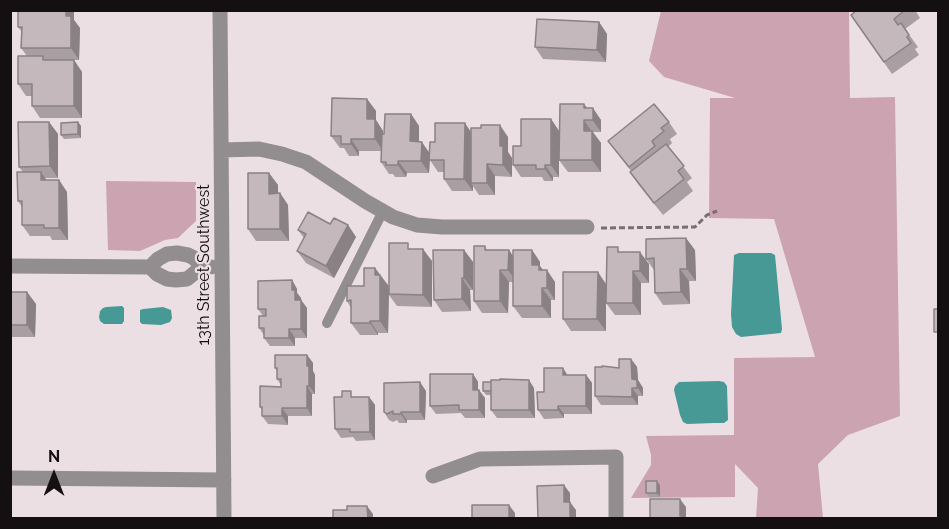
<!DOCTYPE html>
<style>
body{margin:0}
#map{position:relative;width:949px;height:529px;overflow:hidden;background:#ecdfe3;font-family:Raleway,sans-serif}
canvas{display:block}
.frame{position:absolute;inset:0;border:12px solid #141011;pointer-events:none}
.north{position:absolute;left:24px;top:445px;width:60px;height:60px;-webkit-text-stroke:4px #ecdfe3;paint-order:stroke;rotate:0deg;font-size:16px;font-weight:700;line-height:24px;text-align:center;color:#141011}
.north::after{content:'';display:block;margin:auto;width:21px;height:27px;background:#141011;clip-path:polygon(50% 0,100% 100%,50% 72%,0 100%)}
</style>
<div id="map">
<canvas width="949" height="529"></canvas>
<div class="frame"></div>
<div class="north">N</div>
</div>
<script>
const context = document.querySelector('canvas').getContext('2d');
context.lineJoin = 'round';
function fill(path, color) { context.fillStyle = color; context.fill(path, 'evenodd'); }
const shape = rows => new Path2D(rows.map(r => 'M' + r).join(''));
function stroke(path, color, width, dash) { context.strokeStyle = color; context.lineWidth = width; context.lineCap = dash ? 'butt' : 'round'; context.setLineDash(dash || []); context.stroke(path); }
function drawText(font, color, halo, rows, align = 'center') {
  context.font = font + ' Raleway,sans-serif'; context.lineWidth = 4.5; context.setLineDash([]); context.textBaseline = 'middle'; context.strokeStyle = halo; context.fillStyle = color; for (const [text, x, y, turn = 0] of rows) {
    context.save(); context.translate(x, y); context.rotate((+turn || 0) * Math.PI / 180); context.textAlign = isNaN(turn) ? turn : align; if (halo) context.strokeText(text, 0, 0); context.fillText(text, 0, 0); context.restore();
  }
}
const green = shape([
 [661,11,849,11,850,98,895,97,900,416,848,435,818,464,823,518,756,518,758,488,735,464,735,497,631,498,651,465,651,455,646,436,734,435,734,358,815,357,774,219,709,218,710,98,735,98,664,77,649,61],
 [106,181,196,182,196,221,178,238,165,240,140,251,108,250]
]);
const water = shape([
 [739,253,771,253,775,255,782,329,781,333,741,337,736,334,732,327,731,314,734,255],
 [122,306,124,308,124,321,122,324,104,324,100,321,99,317,100,311,103,308,106,307],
 [163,307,171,310,172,318,170,322,161,325,142,324,140,322,140,310,143,309],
 [719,381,724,382,727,386,728,420,724,423,714,423,687,424,683,422,680,415,674,390,675,386,679,382]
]);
const path = shape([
 [601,228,695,227,707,215,717,211]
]);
const service = shape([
 [327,323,383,211]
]);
const minor = shape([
 [220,10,224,518],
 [221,150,259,149,282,154,306,162,365,201,393,217,417,225,442,227,587,227],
 [10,266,150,267,158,259,167,254,177,253,188,255,194,258,202,267],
 [150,267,157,274,167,279,176,280,187,279,202,267,211,267],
 [433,476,480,459,616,457,616,518],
 [10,478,224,480]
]);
const wall = shape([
 [18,10,74,10,74,20,80,28,79,60,74,60,82,72,82,118,40,118,32,106,32,96,26,96,18,84,27,56,21,48,22,32,18,27],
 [857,10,915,10,920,18,905,29,918,47,915,49,919,55,892,74,851,15],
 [599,22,607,34,606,62,543,59,535,47],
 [367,99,376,111,376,120,383,131,383,134,411,114,419,126,419,141,430,153,435,142,471,132,508,137,508,152,512,158,512,177,495,176,495,195,479,195,473,186,473,191,452,191,444,179,444,172,438,172,430,160,429,173,407,173,406,177,395,177,393,174,389,174,381,162,381,151,359,151,359,156,349,156,344,148,340,148,331,136],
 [584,104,587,108,601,120,601,132,593,132,601,143,601,172,568,172,559,160],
 [551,119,559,131,559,177,553,177,553,181,544,181,542,177,521,177,513,165,521,146],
 [49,122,58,134,58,178,45,178,46,180,59,180,67,192,68,240,52,240,50,236,30,236,22,225,22,207,18,201,23,172,19,167],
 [78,122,81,126,81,138,64,139,61,135],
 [669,122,677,134,670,139,672,143,668,147,692,178,687,182,693,191,663,215,638,184,630,172,631,171,608,141],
 [269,173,278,185,278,193,280,193,288,205,289,241,256,241,248,229],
 [348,225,356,237,334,278,306,263,297,251,304,238,298,230],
 [485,246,487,250,509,250,513,257,532,250,540,262,540,266,543,270,555,282,555,300,551,300,551,318,522,318,513,306,513,282,509,282,508,313,482,313,474,301],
 [413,249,432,261,432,307,397,306,389,295,388,333,378,333,378,335,360,335,351,323,351,308,347,301,364,286,375,268,389,286],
 [464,250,473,262,473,290,470,290,471,311,442,312,434,300],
 [695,250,696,281,689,281,690,304,663,305,655,293,654,270,646,259],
 [622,252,649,264,649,283,641,283,641,315,615,315,606,303],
 [292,280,297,289,297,293,301,298,301,300,307,308,307,338,295,338,295,346,270,346,264,338,264,335,259,328,263,316,258,309],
 [606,284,606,331,571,331,563,319],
 [10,292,27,292,36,304,35,337,10,337],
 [307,355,313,363,313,371,315,375,315,394,312,394,312,416,288,416,288,425,268,424,262,416,262,410,260,407,281,387,281,385,277,379,277,371,275,368],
 [631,359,637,367,638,380,643,388,643,396,638,396,638,405,601,405,595,396,619,368],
 [563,368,567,375,586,375,592,383,592,414,564,414,564,418,544,419,538,410,544,392],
 [473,374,478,382,478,390,485,398,485,418,465,418,461,413,436,414,430,406],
 [534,388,535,418,497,418,491,410,491,395,486,395,483,391],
 [426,391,425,420,407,420,407,423,399,423,397,420,393,422,389,420,384,412],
 [355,397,369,397,375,405,375,440,356,441,353,437,341,438,335,429],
 [660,485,660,497,649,497,646,493]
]);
const shadedWall = shape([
 [66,10,74,10,74,20,80,28,79,60,71,48,66,16],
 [599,22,607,34,606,62,597,50],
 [74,60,82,72,82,118,74,106],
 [367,99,376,111,376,120,383,131,383,151,375,139,367,119],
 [584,104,593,116,593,108,601,120,601,132,584,108],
 [411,114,419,126,419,153,410,141],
 [551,119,559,131,559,177,551,165],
 [584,120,592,132,584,131],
 [49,122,58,134,58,178,50,166],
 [78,122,81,126,81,138,78,134],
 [465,123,473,135,471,183,473,186,473,191,464,179],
 [500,125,508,137,508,152,512,158,512,177,503,165,500,146],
 [592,131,601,143,601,172,592,160],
 [351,139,359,151,359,156,351,144],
 [422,142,430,154,429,173,421,161],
 [398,161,407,173,406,177,398,165],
 [487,164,495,176,495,195,487,183],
 [545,165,553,177,553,181,545,169],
 [41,172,49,184,41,180],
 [269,173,278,185,278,206,269,194],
 [59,180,67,192,68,240,59,228],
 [280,193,288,205,289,241,280,229],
 [348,225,356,237,334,278,326,266],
 [686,238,695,250,696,281,687,269],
 [423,249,432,261,432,307,423,295],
 [464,250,473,262,473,290,464,278],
 [509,250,517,262,517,282,508,270],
 [532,250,540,262,540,266,547,276,547,270,555,282,555,300,532,265],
 [640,252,649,264,649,283,640,271],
 [375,268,389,287,388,333,380,321,375,275],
 [680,269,689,281,690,304,681,292],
 [500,270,509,282,508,313,500,301],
 [633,271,641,283,641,315,633,303],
 [598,272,606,284,606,331,597,319],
 [462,278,470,290,471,311,462,299],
 [292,280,297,289,297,293,301,298,301,308,295,300,292,290],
 [542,288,551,300,551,318,542,306],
 [27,292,36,304,35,337,27,325],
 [301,300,307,308,307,338,301,329],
 [370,321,378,333,378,335,370,323],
 [289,329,295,338,295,346,289,338],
 [307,355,313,363,313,371,315,375,315,394,309,386,307,366],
 [631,359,637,367,638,380,643,388,643,396,632,379],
 [563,368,568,376,563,375],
 [473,374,478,382,478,398,473,390],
 [586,375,592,383,592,414,586,406],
 [529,380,534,388,535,418,529,410],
 [420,382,426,391,425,420,420,412],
 [307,386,312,394,312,416,307,408],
 [632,388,638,396,638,405,632,397],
 [479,390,485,398,485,418,479,410],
 [369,397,375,405,375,440,370,432],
 [558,406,564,414,564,418,558,410],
 [282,408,288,416,288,425,282,416],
 [401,412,407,420,407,423,401,414],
 [657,481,660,485,660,497,657,493],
 [564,485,570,493,570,502,576,510,576,519,570,519,564,502],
 [680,499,686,507,686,519,682,519,680,516],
 [509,505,515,513,515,519,509,519],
 [367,506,373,514,373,519,368,519]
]);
const building = shape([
 [18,10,66,10,66,16,71,16,71,48,21,48,22,27,18,27,18,10],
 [857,10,905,10,894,19,898,25,901,23,909,35,907,37,911,43,884,62,851,15,857,10],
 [537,19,599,22,597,50,535,47,537,19],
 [18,56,43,56,43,60,74,60,74,106,32,106,32,84,18,84,18,56],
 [332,98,367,99,367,119,375,119,375,139,351,139,351,144,341,144,341,136,331,136,332,98],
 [560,104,584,104,584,108,593,108,593,120,584,120,584,131,592,131,592,160,559,160,560,104],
 [654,104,669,122,661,128,664,131,652,141,655,146,629,167,608,141,654,104],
 [385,114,411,114,410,141,422,142,421,161,398,161,398,165,386,165,386,162,381,162,382,134,384,134,385,114],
 [521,119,551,119,551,165,545,165,545,169,536,169,536,165,513,165,513,146,521,146,521,119],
 [18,122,49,122,50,166,19,167,18,122],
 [78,122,78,134,61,135,61,123,78,122],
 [435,123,465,123,464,179,444,179,444,160,429,160,430,142,435,142,435,123],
 [481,125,500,125,500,146,503,146,503,165,487,164,487,183,471,183,471,128,481,128,481,125],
 [666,144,684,166,678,171,684,179,654,203,630,172,666,144],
 [17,172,41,172,41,180,59,180,59,228,44,228,44,225,22,225,22,201,18,201,17,172],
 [248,173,269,173,269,194,280,193,280,229,248,229,248,173],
 [308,212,330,224,334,218,348,225,326,266,297,251,306,234,298,230,308,212],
 [686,238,687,269,680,269,681,292,655,293,654,258,646,259,646,239,686,238],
 [389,243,408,243,408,249,423,249,423,295,389,294,389,243],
 [474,246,485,246,485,250,509,250,508,270,500,270,500,301,474,301,474,246],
 [607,247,618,247,618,252,640,252,640,271,633,271,633,303,606,303,607,247],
 [433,250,464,250,464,278,462,278,462,299,434,300,433,250],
 [513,250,532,250,532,265,539,265,539,270,547,270,547,288,542,288,542,306,513,306,513,250],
 [364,268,375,268,375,275,380,275,380,321,370,321,370,323,351,323,351,300,347,301,347,286,364,286,364,268],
 [563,272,598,272,597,319,563,319,563,272],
 [292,280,292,290,295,290,295,300,301,300,301,329,289,329,289,338,264,338,264,328,259,328,259,316,266,316,266,309,258,309,258,281,292,280],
 [10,292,27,292,27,325,10,325,10,292],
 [934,309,939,309,939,332,934,332,934,309],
 [275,355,307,355,307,366,309,366,309,386,307,386,307,408,282,408,282,416,262,416,262,407,260,407,260,386,281,387,281,379,277,379,277,368,275,368,275,355],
 [619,359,631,359,632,379,637,380,637,388,632,388,632,397,595,396,595,367,602,367,602,366,619,368,619,359],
 [544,368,563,368,563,375,586,375,586,406,558,406,558,410,538,410,537,392,544,392,544,368],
 [430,374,473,374,473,390,479,390,479,410,459,410,459,405,430,406,430,374],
 [500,379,529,380,529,410,491,410,491,380,500,380,500,379],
 [420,382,420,412,401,412,401,414,393,414,393,411,387,414,384,412,384,383,420,382],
 [483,382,491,382,491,391,483,391,483,382],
 [342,391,351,391,351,397,369,397,370,432,350,432,350,429,335,429,334,397,342,397,342,391],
 [646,481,657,481,657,493,646,493,646,481],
 [564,485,564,502,570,502,570,519,538,519,537,486,564,485],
 [650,499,680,499,680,516,682,516,682,519,650,519,650,499],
 [472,505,509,505,509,519,472,519,472,505],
 [347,506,367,506,368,519,333,519,333,510,347,510,347,506]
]);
const streetNames = [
 ["13th Street Southwest",204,265,-90]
];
fill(green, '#cca4b1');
fill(water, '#479996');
stroke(path, '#776f71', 3, [6, 3]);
stroke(service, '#928d8f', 10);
stroke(minor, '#928d8f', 15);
fill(wall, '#a99ea2');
fill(shadedWall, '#898184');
fill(building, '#c4b8bc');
stroke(building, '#898184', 1.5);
drawText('16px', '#141011', '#ecdfe3', streetNames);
</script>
